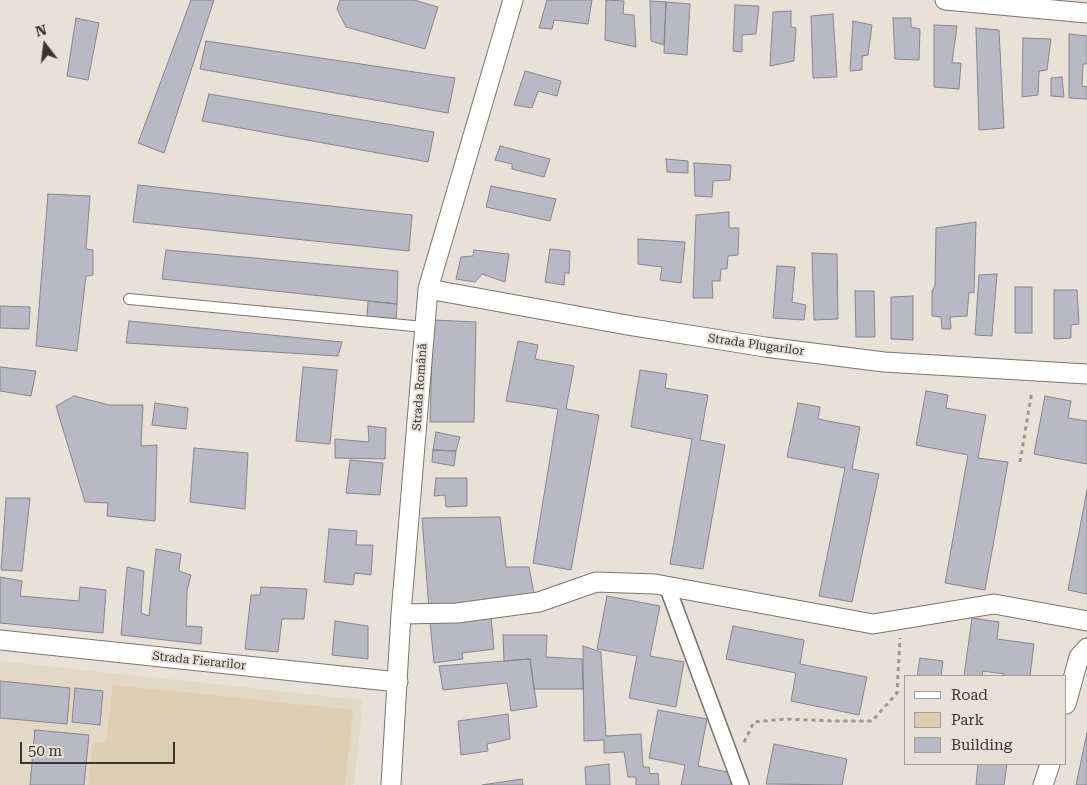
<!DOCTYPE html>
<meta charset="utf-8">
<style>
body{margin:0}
#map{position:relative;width:1087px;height:785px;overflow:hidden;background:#e9e1d7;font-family:"Roboto Serif",serif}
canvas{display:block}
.legend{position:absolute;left:904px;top:675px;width:162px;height:90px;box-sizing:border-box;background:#e9e1d7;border:1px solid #a39d95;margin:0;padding:6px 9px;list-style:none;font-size:15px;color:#393632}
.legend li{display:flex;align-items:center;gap:10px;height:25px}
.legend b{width:25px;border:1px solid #a39d95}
.north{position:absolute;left:20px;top:20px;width:50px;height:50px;-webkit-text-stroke:4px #e9e1d7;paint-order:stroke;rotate:345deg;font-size:14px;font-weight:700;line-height:20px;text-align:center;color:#393632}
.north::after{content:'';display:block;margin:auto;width:18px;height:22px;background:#393632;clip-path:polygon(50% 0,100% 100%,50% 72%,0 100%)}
.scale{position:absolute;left:20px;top:742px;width:155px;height:22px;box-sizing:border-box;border:2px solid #393632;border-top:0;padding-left:6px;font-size:15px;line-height:18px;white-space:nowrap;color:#393632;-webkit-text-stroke:4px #e9e1d7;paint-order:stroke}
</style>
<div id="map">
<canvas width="1087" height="785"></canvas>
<ul class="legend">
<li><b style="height:6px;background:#fff"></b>Road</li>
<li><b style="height:14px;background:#dfcdb2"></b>Park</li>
<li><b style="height:14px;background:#b8b9c5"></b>Building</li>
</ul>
<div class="north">N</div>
<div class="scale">50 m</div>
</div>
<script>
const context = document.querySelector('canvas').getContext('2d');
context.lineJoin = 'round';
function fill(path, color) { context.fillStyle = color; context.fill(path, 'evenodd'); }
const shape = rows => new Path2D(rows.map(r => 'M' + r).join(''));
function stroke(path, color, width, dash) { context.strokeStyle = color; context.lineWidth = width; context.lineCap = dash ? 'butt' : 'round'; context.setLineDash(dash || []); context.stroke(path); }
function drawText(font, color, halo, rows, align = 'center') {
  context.font = font + ' "Roboto Serif",serif'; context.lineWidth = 4; context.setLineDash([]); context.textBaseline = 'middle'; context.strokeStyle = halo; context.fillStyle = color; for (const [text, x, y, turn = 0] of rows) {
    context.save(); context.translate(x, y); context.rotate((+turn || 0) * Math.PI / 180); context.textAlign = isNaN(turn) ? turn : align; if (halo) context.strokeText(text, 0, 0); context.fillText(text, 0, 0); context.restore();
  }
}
const built = shape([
 [0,661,363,700,354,785,0,785]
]);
const green = shape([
 [113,685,353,710,345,785,88,785,93,742,106,743]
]);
const building = shape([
 [191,0,214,0,164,153,138,143,191,0],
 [340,0,414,0,438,7,425,49,346,27,337,9,340,0],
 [547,0,592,0,588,24,554,20,552,29,539,28,547,0],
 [606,0,624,1,623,14,634,15,636,47,605,40,606,0],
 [650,1,666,2,664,45,651,41,650,1],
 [666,2,690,4,687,55,664,53,666,2],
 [735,5,759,6,756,34,742,35,742,52,733,51,735,5],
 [791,11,791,27,796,28,794,61,770,66,773,12,791,11],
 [833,14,837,77,813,78,811,16,833,14],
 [76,18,99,23,88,80,67,76,76,18],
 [893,18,911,18,911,27,920,29,919,60,895,59,893,18],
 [853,21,872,25,868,55,862,56,862,70,850,71,853,21],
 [934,25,957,26,952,63,961,63,959,89,934,87,934,25],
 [976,28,999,30,1004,128,979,130,976,28],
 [1069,34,1087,36,1087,64,1083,64,1082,86,1087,87,1087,99,1069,98,1069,34],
 [1023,38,1051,39,1047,70,1039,71,1038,95,1022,97,1023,38],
 [206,41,455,78,448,113,200,69,206,41],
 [525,71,561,81,557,96,538,91,532,108,514,105,525,71],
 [1062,77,1064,97,1051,96,1051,78,1062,77],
 [209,94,434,132,428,162,202,121,209,94],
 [500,146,550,159,544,177,512,169,512,164,495,160,500,146],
 [666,159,688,161,688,173,667,172,666,159],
 [694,163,731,165,730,180,713,181,712,197,695,196,694,163],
 [138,185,412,215,409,251,133,222,138,185],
 [491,186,556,199,550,221,486,207,491,186],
 [48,194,90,196,86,249,93,250,93,275,86,276,77,351,36,346,48,194],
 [729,212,729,228,739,228,738,255,728,256,727,269,721,269,720,281,712,281,713,298,693,298,696,215,729,212],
 [976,222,974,293,969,292,967,316,950,317,951,329,942,329,941,317,932,316,932,291,935,286,936,228,976,222],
 [638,239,685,242,681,283,660,280,662,267,638,264,638,239],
 [550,249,570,251,569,274,565,272,564,285,545,282,550,249],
 [166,250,398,271,397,304,162,279,166,250],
 [474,250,509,254,505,282,482,274,475,282,456,279,461,257,473,256,474,250],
 [812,253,837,254,838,319,814,320,812,253],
 [777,266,795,267,792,302,806,305,804,320,773,318,777,266],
 [997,274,992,336,975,335,979,275,997,274],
 [1015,287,1032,287,1032,333,1015,333,1015,287],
 [1054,290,1077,290,1079,324,1071,325,1071,338,1054,339,1054,290],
 [855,291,874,291,875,337,856,337,855,291],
 [913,296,913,340,891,339,891,297,913,296],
 [368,301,397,304,396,321,367,317,368,301],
 [0,306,30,307,29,329,0,328,0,306],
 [433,320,476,322,474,422,430,422,433,320],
 [129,321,342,342,338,356,126,343,129,321],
 [518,341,538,345,535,359,574,366,566,409,599,415,571,570,533,563,558,409,506,401,518,341],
 [0,367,36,371,31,396,0,391,0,367],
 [303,367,337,370,330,444,296,441,303,367],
 [640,370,667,374,665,388,708,395,700,440,725,445,703,569,670,564,692,439,631,427,640,370],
 [926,391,948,395,946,408,986,415,978,458,1008,462,985,590,945,583,968,455,916,445,926,391],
 [74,396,109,405,143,405,141,446,157,445,155,521,107,516,108,503,85,502,56,406,74,396],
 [1045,396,1071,401,1068,418,1087,421,1087,464,1034,454,1045,396],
 [155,403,188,408,186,429,152,425,155,403],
 [798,403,820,407,818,419,860,427,852,469,879,474,852,602,819,596,845,468,787,457,798,403],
 [368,426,386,428,385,459,335,458,335,439,369,442,368,426],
 [436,432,460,437,456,451,433,450,436,432],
 [194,448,248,453,245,509,190,502,194,448],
 [433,450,456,451,454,466,432,462,433,450],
 [350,460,383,463,380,495,346,493,350,460],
 [436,478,467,478,467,506,446,507,445,495,434,496,436,478],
 [1087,490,1087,594,1068,590,1087,490],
 [6,498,30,498,22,571,1,570,6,498],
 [500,517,506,567,529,567,534,594,429,609,422,518,500,517],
 [329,529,357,531,356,545,373,545,371,575,355,573,353,585,324,582,329,529],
 [156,549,181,554,179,571,191,575,187,591,186,626,202,627,201,644,121,635,127,567,144,571,141,613,149,616,156,549],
 [0,577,22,581,20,596,79,601,80,587,106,590,103,633,0,623,0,577],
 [261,587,307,589,304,619,282,619,278,652,245,649,251,595,260,595,261,587],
 [607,596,660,606,650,656,684,662,676,707,629,698,637,656,597,649,607,596],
 [491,617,494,649,462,653,463,659,434,663,430,622,491,617],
 [972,618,999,622,997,639,1034,644,1030,676,1003,676,1004,674,983,671,982,676,964,676,972,618],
 [335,621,368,626,368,659,332,655,335,621],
 [733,626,804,640,800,664,867,677,859,715,791,701,796,673,726,659,733,626],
 [503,635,547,635,546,657,582,659,583,689,534,689,530,659,504,661,503,635],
 [583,646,601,652,606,736,641,734,643,767,649,767,650,774,658,773,659,785,636,785,636,777,628,777,624,752,604,753,604,740,584,741,583,646],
 [920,658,943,661,941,676,917,676,920,658],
 [530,659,537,707,511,711,507,683,443,690,439,666,530,659],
 [0,681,70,688,67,724,0,718,0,681],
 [75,688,103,691,100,725,72,722,75,688],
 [658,710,707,719,698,766,732,773,730,785,681,785,685,765,649,758,658,710],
 [508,714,510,739,487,744,488,751,461,755,458,721,508,714],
 [35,730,89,735,84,785,30,785,35,730],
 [1087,733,1087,785,1076,785,1087,733],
 [774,744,847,759,842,785,766,784,774,744],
 [609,764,610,785,586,785,585,767,609,764],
 [978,764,1007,764,1004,785,976,785,978,764],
 [522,779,523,785,482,785,522,779]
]);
const path = shape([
 [1020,462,1032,391],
 [744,742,754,722,785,719,834,721,872,721,897,693,900,638]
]);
const service = shape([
 [129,299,424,327]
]);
const pedestrian = shape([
 [667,586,741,785]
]);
const minor = shape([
 [945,0,1087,13],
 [428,289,627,325,765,347,884,362,1087,374],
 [401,614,457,613,539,602,596,582,655,584,873,624,994,604,1087,621],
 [0,640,398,682],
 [1066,704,1079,657,1087,648],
 [391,785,401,614,428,289,513,0],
 [1043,785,1050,764]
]);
const streetNames = [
 ["Strada Plugarilor",756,345,8],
 ["Strada Română",420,387,-86],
 ["Strada Fierarilor",199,661,6]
];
fill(built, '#e3d7c6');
fill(green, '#dfcdb2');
fill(building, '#b8b9c5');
stroke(building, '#858590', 1);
stroke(service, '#7c756b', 12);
stroke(pedestrian, '#7c756b', 18);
stroke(minor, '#7c756b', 21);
stroke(path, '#9b968e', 3, [4, 4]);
stroke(service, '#fff', 10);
stroke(pedestrian, '#fff', 15);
stroke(minor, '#fff', 19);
drawText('12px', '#393632', '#e9e1d7', streetNames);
</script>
